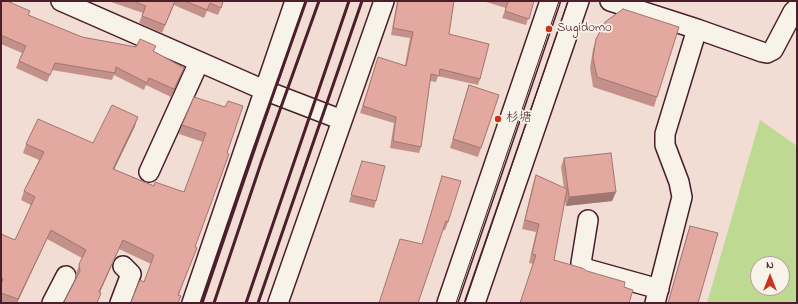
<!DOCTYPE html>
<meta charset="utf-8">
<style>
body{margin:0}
#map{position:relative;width:798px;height:304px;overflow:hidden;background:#f1ddd3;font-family:"Indie Flower",sans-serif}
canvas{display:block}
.frame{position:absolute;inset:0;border:2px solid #4a1f2b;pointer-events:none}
.north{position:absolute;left:750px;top:256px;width:40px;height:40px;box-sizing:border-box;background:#f7f3e8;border:1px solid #b29e9c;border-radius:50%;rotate:0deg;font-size:11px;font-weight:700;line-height:16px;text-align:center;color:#4a1f2b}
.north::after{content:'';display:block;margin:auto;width:14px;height:18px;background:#c8321e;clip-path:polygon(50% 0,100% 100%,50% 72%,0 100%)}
</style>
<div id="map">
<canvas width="798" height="304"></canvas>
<div class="frame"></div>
<div class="north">N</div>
</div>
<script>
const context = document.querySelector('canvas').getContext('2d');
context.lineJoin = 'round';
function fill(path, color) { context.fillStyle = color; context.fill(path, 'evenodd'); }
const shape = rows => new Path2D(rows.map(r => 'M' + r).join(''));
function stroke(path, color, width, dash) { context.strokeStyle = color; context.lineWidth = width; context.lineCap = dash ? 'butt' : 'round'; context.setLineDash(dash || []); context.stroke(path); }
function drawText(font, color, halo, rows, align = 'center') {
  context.font = font + ' "Indie Flower","Klee One",sans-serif'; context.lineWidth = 3.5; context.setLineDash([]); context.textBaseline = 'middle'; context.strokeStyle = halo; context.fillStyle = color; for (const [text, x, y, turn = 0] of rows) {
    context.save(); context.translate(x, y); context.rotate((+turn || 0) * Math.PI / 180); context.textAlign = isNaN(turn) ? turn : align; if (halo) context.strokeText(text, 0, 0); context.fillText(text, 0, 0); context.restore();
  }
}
const green = shape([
 [760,120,797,146,797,303,707,303],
 [758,264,782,264,782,288,758,288]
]);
const minor = shape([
 [61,1,264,90,342,120],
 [610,1,697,29,762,52,767,53,773,50,793,12,797,8],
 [149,172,199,62],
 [588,220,581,263,587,269,659,289],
 [52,303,66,276],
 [120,303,131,274,123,266],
 [192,303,295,1],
 [278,303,384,1],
 [447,303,550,1],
 [475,303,579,1],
 [655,303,682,197,679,182,665,145,665,134,697,29]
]);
const tram = shape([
 [456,303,559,1],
 [465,303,568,1]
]);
const rail = shape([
 [201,303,251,157,306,1],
 [214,303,261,163,319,1],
 [246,303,349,1],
 [258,303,362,1]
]);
const wall = shape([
 [1,1,29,15,82,37,136,47,156,46,154,51,184,68,171,97,146,85,144,90,114,75,112,80,52,70,47,82,16,68,22,53,1,44],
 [108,1,224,1,218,15,207,11,204,18,174,5,162,33,139,23,143,13],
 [397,1,454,1,449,34,480,79,478,85,438,76,436,82,430,81,421,147,419,153,390,148,394,123,360,113,376,64,405,65,410,38,391,35],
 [483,1,534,1,526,25,502,18,506,8],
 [596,39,657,97,654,107,593,87,590,68,593,49],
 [469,85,481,148,478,157,450,148,466,94],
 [225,107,195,247,179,295,178,303,130,303,140,280,144,282,151,264,119,249,100,292,97,303,64,303,76,278,76,273,82,258,47,239,17,303,1,303,1,234,15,240,31,205,21,200,24,191,39,160,23,153,26,144,93,143,135,126,114,169,154,186,184,192,203,142,179,134,182,125],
 [564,158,616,192,612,201,566,206,565,201,533,264,529,263,536,232,522,229,533,184,536,175,564,188,561,167],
 [362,161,376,201,374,208,349,202],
 [442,176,448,222,445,230,443,230,422,244],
 [690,226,698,303,668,303,687,235]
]);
const shadedWall = shape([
 [184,68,181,75,171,97,174,89],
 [138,117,135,126,110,178,113,169],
 [616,192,612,201,566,206,569,197],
 [51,230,47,239,17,303,18,299],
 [123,240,119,249,96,301,99,292]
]);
const building = shape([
 [1,1,7,1,30,11,28,15,82,37,136,47,140,39,156,46,153,51,184,68,174,89,149,78,147,83,116,67,115,73,55,63,50,75,19,61,26,46,1,35,1,1],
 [133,1,175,1,165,25,142,16,146,6,133,1],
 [185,1,223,1,221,8,210,3,207,10,185,1],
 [398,1,454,1,449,34,489,44,480,79,440,69,439,76,431,74,421,147,393,141,396,117,363,106,378,57,406,66,413,32,393,28,398,1],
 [506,1,534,1,529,19,505,11,508,2,506,1],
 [623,9,679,27,657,97,597,77,593,58,596,39,605,22,623,9],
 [469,85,499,95,481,148,453,139,469,85],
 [194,97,225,107,228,101,243,106,227,153,229,154,195,247,197,248,178,295,181,296,178,303,133,303,131,302,140,280,144,282,154,255,123,240,99,292,101,293,97,303,66,303,64,302,80,271,79,264,86,250,51,230,18,299,1,293,1,284,3,279,1,278,1,234,15,240,35,197,24,191,44,152,26,144,38,119,93,143,112,105,138,117,113,169,154,186,155,182,184,192,206,133,182,125,194,97],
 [611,153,616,192,569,197,564,158,611,153],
 [362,161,385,166,376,201,351,195,362,161],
 [536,175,567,189,554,260,582,268,587,271,625,282,624,287,633,290,629,303,520,303,536,255,532,254,539,224,525,220,536,175],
 [442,176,461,181,448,222,446,221,418,303,379,303,400,239,422,244,442,176],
 [690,226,718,233,698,303,668,303,690,226]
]);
const markers = [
 [549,29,4,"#c8321e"],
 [498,119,4,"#c8321e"]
];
const poiNames = [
 ["Sugidomo",557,29],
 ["杉塘",506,119]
];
fill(green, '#beda92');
stroke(minor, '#4a1f2b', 22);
stroke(minor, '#f7f3e8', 19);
stroke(tram, '#4a1f2b', 1);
stroke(rail, '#4a1f2b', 3);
fill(wall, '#c3918a');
fill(shadedWall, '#9f7671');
fill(building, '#e3a9a1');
stroke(building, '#9f7671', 1);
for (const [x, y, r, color] of markers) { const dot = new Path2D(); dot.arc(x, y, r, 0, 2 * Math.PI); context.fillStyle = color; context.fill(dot); stroke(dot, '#f7f3e8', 1.5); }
drawText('13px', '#4a1f2b', '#f7f3e8', poiNames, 'left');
</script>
